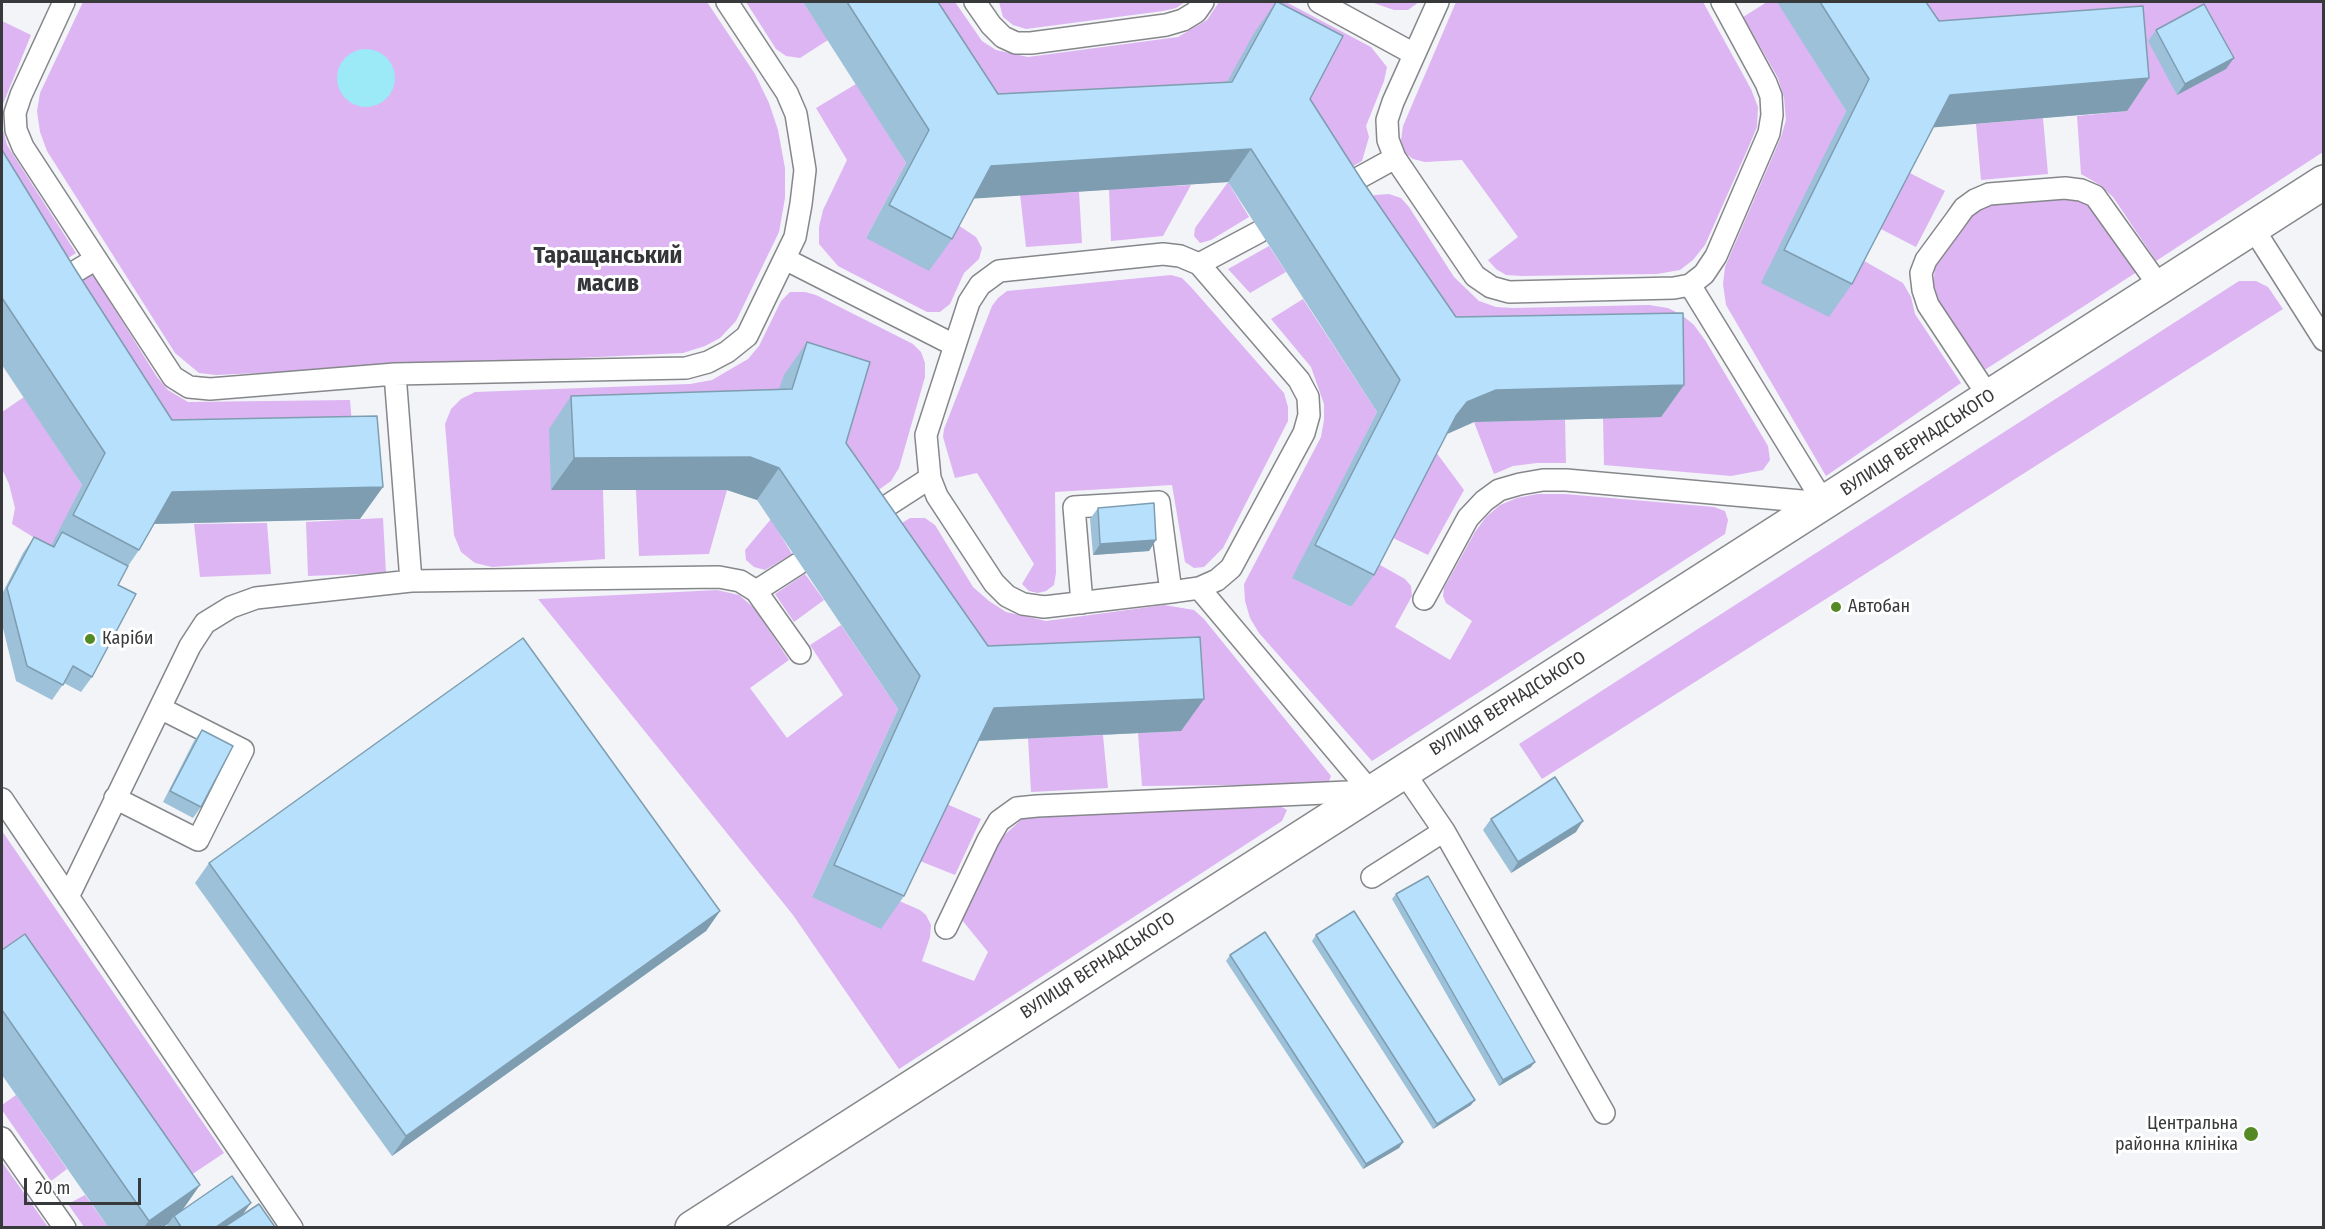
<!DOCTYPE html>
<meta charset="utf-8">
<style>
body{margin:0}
#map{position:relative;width:2325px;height:1229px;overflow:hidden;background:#f2f4f7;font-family:"Fira Sans Condensed",sans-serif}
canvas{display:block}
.frame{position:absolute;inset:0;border:3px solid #38393a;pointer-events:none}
.scale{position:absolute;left:24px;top:1178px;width:117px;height:27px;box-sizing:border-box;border:3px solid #38393a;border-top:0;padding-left:8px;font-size:18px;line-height:21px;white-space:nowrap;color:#38393a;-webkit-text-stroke:4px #fff;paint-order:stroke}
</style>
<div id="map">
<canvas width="2325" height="1229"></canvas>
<div class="frame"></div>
<div class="scale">20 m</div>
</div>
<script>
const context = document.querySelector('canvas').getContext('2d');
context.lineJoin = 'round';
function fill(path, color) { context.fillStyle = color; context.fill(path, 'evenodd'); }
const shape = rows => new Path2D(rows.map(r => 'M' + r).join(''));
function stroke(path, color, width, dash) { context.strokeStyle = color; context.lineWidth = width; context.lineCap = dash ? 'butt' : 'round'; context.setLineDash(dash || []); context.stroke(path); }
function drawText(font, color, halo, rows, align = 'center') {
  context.font = font + ' "Fira Sans Condensed",sans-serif'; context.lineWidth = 6; context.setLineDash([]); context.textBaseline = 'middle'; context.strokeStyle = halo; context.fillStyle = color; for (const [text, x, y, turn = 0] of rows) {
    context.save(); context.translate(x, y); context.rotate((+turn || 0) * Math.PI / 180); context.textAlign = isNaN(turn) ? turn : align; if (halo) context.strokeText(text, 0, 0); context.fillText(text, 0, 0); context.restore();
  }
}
const green = shape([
 [83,2,707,2,755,74,769,103,778,130,785,168,785,198,779,232,736,321,720,338,705,346,683,353,216,375,199,373,175,353,47,151,40,132,37,111,40,93],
 [746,2,803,2,828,40,800,58,786,56,776,49],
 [894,2,955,2,982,41,996,50,1028,57,1178,37,1207,20,1219,2,1286,2,1371,47,1387,67,1384,81,1366,126,1369,137,1362,161,1322,184,1209,114,975,127],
 [999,2,1185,2,1176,8,1163,11,1026,29,1013,25,1003,17],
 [1371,2,1419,2,1408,10,1394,10],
 [1456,2,1703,2,1751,89,1758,107,1757,127,1749,146,1705,245,1693,260,1680,270,1657,274,1522,276,1506,275,1496,269,1488,260,1518,237,1462,160,1425,162,1413,159,1404,152,1401,140,1403,126],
 [1767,2,1778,2,1846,111,1819,168,1859,258,1903,283,1911,297,1915,314,1961,383,1826,476,1726,305,1723,284,1725,267,1781,137,1786,120,1784,98,1778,78,1743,17],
 [1880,2,2323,2,2323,152,2156,261,2113,197,2100,185,2081,174,2077,116,2127,111,2006,46],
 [2,21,31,35,3,104,2,126,7,145,76,253,38,278,2,219],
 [856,84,906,163,866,238,955,223,976,237,982,248,979,259,964,273,950,304,940,312,927,312,838,266,819,244,819,227,823,210,847,160,816,108],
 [2043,118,2048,174,1981,180,1976,124],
 [1904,170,1945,191,1916,247,1875,226],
 [1228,182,1249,217,1211,240,1200,243,1194,236,1195,228],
 [1191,185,1163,236,1111,241,1109,189],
 [1079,192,1082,243,1026,247,1020,194],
 [1389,194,1401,198,1409,207,1454,277,1479,301,1496,307,1513,308,1649,305,1668,308,1682,315,1694,325,1705,340,1768,446,1770,460,1763,470,1731,476,1604,465,1603,418,1433,350,1340,214,1375,195],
 [2065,195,2091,204,2140,270,1983,371,1938,303,1933,289,1935,265,1968,216,1990,203],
 [1269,246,1286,272,1250,293,1228,269],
 [92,273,157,377,168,390,188,402,350,400,354,448,149,452,52,301],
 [1171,275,1182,278,1191,287,1284,393,1288,407,1288,421,1223,548,1204,567,1194,568,1185,562,1172,485,1055,492,1056,573,1054,585,1046,591,1038,593,1029,591,1022,584,1034,564,977,473,955,478,943,437,944,429,992,306,998,298,1007,291],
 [2239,281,2256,281,2268,287,2283,309,1542,779,1519,744],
 [790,292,805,292,816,295,913,344,921,352,925,363,925,377,899,468,891,481,848,512,769,421,551,490,603,490,605,559,492,567,475,563,461,552,454,535,445,424,451,409,461,399,475,392,690,384,712,380,748,359,759,346,781,301],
 [1303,299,1377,412,1293,578,1351,607,1373,561,1405,579,1411,586,1412,596,1395,627,1450,660,1472,621,1446,603,1443,596,1444,588,1475,532,1486,517,1500,505,1517,498,1538,494,1565,494,1714,507,1725,511,1728,520,1725,534,1372,761,1259,633,1250,618,1245,601,1244,584,1321,437,1324,420,1324,404,1311,367,1271,319],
 [24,397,82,485,51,548,12,524,15,508,9,484,2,469,2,412],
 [1565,419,1566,463,1537,463,1513,466,1494,474,1474,422],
 [1433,448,1464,490,1428,555,1387,535],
 [636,490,727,490,709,554,639,556],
 [383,518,386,573,308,576,306,522],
 [910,518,925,518,935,525,973,587,989,601,1006,612,1046,621,1164,605,1194,610,1204,619,1331,776,1328,784,1142,786,1138,733,1181,731,966,678,869,543],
 [771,519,792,554,765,570,754,567,746,560,745,550],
 [267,523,271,574,200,577,194,524],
 [805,574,824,600,794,622,775,594],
 [717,590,739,595,754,608,789,660,750,688,787,738,843,695,810,645,841,625,898,709,812,897,897,900,920,910,926,915,931,925,930,937,922,961,974,981,988,952,962,920,999,840,1022,819,1041,815,1277,804,1287,810,1282,821,899,1069,793,915,538,599],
 [1103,735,1108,788,1031,792,1028,738],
 [942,802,981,819,955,875,915,859],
 [2,831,224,1153,161,1195,2,967],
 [16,1095,67,1169,51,1181,2,1110,2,1105],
 [2,1162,48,1227,2,1227],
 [85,1195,108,1227,84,1227,68,1204]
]);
const water = shape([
 '337 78a29 29 0 1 1 58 0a29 29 0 1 1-58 0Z'
]);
const service = shape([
 [64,2,21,95,15,113,16,130,23,147,173,377,189,387,210,389,395,374,686,368,708,362,727,352,747,336,795,237,801,204,805,170,796,114,787,93,727,2],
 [975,2,991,25,1003,37,1016,43,1031,43,1166,25,1183,20,1196,12,1203,2],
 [1319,2,1414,54],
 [1438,2,1393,102,1387,120,1388,140,1395,158,1475,276,1491,287,1509,292,1674,288,1690,285,1704,274,1716,256,1769,133,1772,115,1771,96,1766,83,1722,2],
 [1335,191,1395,158],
 [2253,228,2324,340],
 [1163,254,1180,256,1199,264,1299,380,1308,397,1309,415,1304,433,1231,568,1217,580,1199,588,1171,592,1044,607,1023,604,1007,596,994,583,937,496,930,478,926,435,969,302,980,285,999,271,1163,254],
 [785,259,954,345],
 [1199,264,1259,232],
 [53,285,96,259],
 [1690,285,1824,503],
 [395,374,411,581],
 [1989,397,1928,305,1923,290,1921,273,1926,260,1954,222,1964,208,1975,200,1989,194,2065,188,2081,190,2095,196,2160,287],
 [865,520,930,478],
 [1199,588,1370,791],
 [756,591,798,564],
 [1424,599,1468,518,1484,501,1499,490,1520,484,1543,480,1566,480,1824,503],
 [1082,603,1074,507,1159,502,1171,592],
 [1403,771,1444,831,1604,1113],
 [115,798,198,840,243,750,160,708],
 [2,799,292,1228],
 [1372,877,1444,831],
 [68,897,190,646,205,623,231,607,256,598,411,581,719,577,740,581,756,591,800,653],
 [946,928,988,840,999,821,1017,808,1037,806,1370,791],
 [2,1138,65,1228]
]);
const tertiary = shape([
 [692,1228,2324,182]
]);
const wall = shape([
 [803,2,938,2,998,94,1227,82,1254,33,1276,2,1310,99,1363,182,1456,317,1684,385,1661,417,1474,422,1446,434,1374,575,1351,607,1292,578,1377,412,1228,182,974,198,952,239,929,271,866,238,906,163],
 [1777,2,1926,2,1939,21,2149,78,2127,111,1933,127,1852,284,1829,317,1761,283,1846,111],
 [2156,30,2226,69,2177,95,2148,41],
 [2,150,75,269,172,420,360,519,154,524,139,550,128,566,118,585,92,677,81,692,64,683,52,700,16,681,2,624,2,594,23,553,34,537,51,546,82,485,2,365],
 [807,342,846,443,988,646,1204,699,1181,731,979,741,904,896,881,929,812,897,898,709,757,500,727,490,551,490,549,429,571,396,779,389,784,375],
 [1098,508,1156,540,1149,551,1093,555,1090,519],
 [202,730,201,807,193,818,163,802,194,741],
 [1491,819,1576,832,1511,873,1483,830],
 [209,863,720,911,706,931,392,1156,195,883],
 [1396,894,1531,1067,1499,1086,1392,899],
 [1316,935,1471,1105,1433,1129,1312,941],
 [2,950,183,1210,224,1227,166,1227,168,1224,163,1227,108,1227,2,1075],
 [1230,955,1403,1142,1399,1148,1363,1169,1226,961]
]);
const shadedWall = shape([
 [2234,58,2226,69,2177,95,2185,84],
 [2149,78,2127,111,1927,128,1950,95],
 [1251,149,1228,182,968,199,991,166],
 [1684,385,1661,417,1474,422,1445,435,1456,416,1467,402,1496,390],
 [750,457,779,468,757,500,727,490,551,490,574,458],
 [383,487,360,519,149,524,172,492],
 [1156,540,1149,551,1093,555,1100,544],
 [1204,699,1181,731,972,741,994,708],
 [1583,821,1576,832,1511,873,1518,862],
 [720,911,706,931,392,1156,406,1136],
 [1535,1062,1531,1067,1499,1086,1503,1080],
 [1475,1100,1471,1105,1433,1129,1437,1124],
 [1403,1142,1399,1148,1363,1169,1366,1164],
 [200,1185,177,1218,174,1216,168,1224,163,1227,144,1227,149,1221],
 [251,1203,243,1214,224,1227,216,1227]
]);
const building = shape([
 [847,2,938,2,998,94,1232,82,1276,2,1278,2,1343,36,1310,99,1363,182,1456,317,1683,313,1684,385,1496,390,1467,402,1456,416,1374,575,1315,545,1400,380,1251,149,991,166,952,239,889,205,929,130,847,2],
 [1820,2,1926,2,1939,21,2143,6,2149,78,1950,95,1852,284,1784,250,1869,79,1820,2],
 [2204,4,2234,58,2185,84,2156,30,2204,4],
 [2,150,75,269,172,420,377,416,383,487,172,492,139,550,73,515,105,453,2,298,2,150],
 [807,342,870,362,846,443,988,646,1200,637,1204,699,994,708,904,896,834,865,920,676,779,468,750,457,574,458,571,396,792,389,807,342],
 [1154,503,1156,540,1100,544,1098,508,1154,503],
 [62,532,128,566,118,585,136,594,92,677,73,666,63,685,27,666,7,588,34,537,54,547,62,532],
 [523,638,720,911,406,1136,209,863,523,638],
 [202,730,233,746,201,807,170,791,202,730],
 [1555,777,1583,821,1518,862,1491,819,1555,777],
 [1428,876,1535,1062,1503,1080,1396,894,1428,876],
 [1354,911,1475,1100,1437,1124,1316,935,1354,911],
 [1265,932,1403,1142,1366,1164,1230,955,1265,932],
 [25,934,200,1185,149,1221,2,1010,2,950,25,934],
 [232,1176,251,1203,216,1227,181,1227,174,1216,232,1176],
 [259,1204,275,1227,224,1227,259,1204]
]);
const markers = [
 [1836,607,6,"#538a25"],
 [90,639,6,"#538a25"],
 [2251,1134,8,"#538a25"]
];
const streetNames = [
 ["ВУЛИЦЯ ВЕРНАДСЬКОГО",1918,443,-33],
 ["ВУЛИЦЯ ВЕРНАДСЬКОГО",1508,704,-32],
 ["ВУЛИЦЯ ВЕРНАДСЬКОГО",1098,966,-33]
];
const poiNames = [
 ["Автобан",1848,607],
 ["Каріби",102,639],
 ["Центральна",2238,1124,"right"],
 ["районна клініка",2238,1145,"right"]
];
const districtNames = [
 ["Таращанський",608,256],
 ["масив",608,284]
];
fill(green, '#ddb5f3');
fill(water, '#9ce9f8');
stroke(service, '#85878a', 24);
stroke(tertiary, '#85878a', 36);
stroke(service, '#fff', 21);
stroke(tertiary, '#fff', 33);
fill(wall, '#9dc1d9');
fill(shadedWall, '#7f9db0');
fill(building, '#b6e0fc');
stroke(building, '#7f9db0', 1.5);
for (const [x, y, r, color] of markers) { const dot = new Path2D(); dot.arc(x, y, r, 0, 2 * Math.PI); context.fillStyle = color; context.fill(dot); stroke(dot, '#fff', 2); }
drawText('18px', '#38393a', '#fff', streetNames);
drawText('18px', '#38393a', '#fff', poiNames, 'left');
drawText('bold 24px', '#343538', '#fff', districtNames);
</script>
